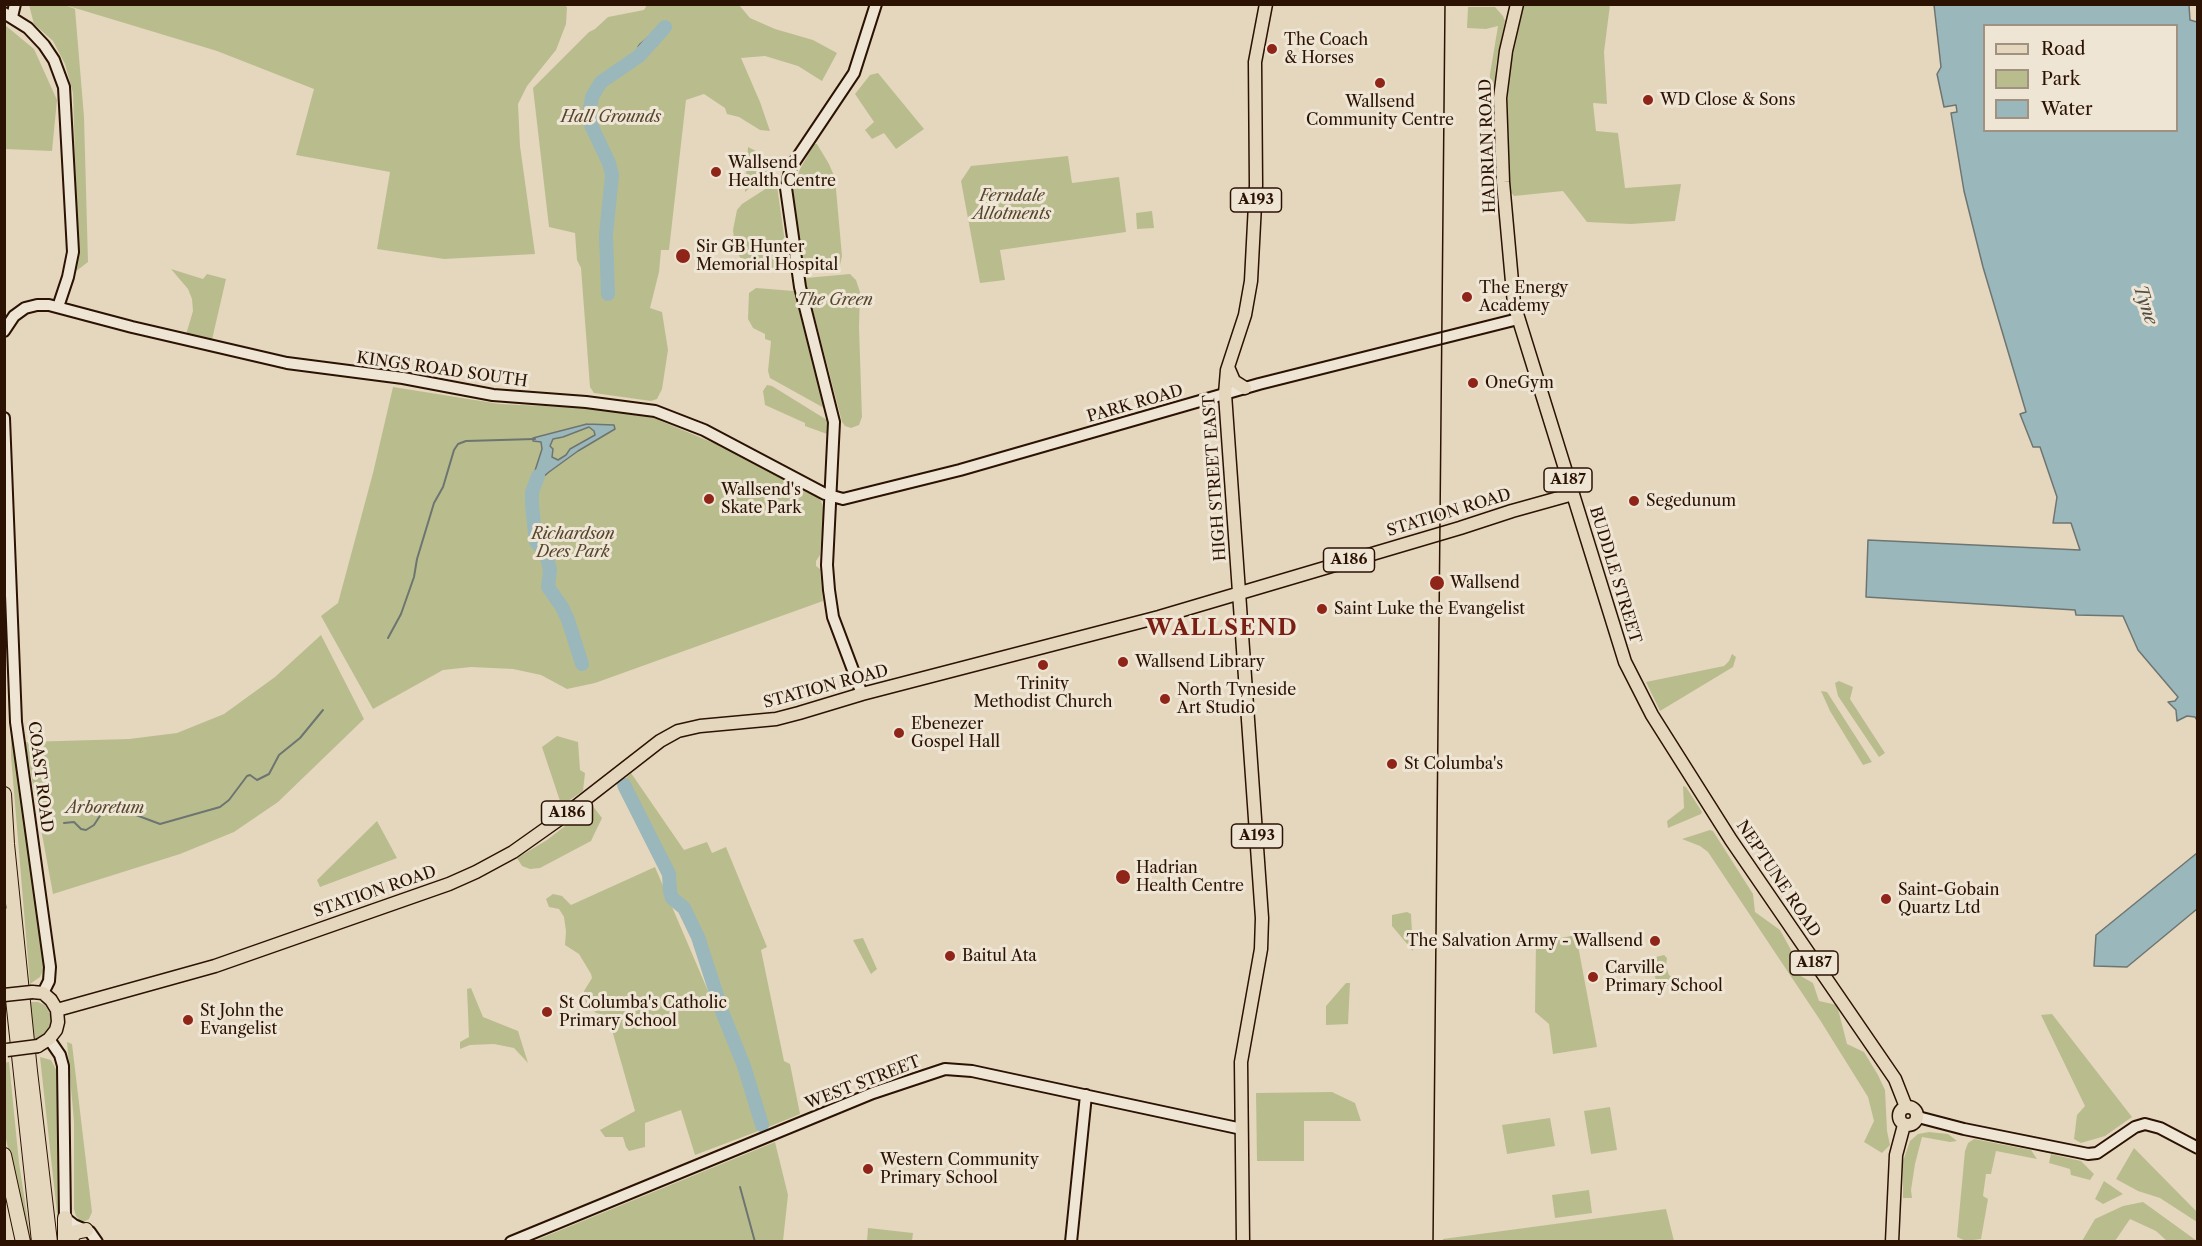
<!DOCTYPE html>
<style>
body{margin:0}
#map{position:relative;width:2202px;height:1246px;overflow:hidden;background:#e5d7bd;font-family:"Libre Caslon Text",serif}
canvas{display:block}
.frame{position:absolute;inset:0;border:6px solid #2c1203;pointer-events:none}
.legend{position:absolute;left:1983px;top:24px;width:195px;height:108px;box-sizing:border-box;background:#eee5d4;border:2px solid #a09180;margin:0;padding:8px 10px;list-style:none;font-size:18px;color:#2c1203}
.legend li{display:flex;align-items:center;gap:12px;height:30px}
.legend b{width:30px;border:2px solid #a09180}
</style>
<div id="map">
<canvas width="2202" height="1246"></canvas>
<div class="frame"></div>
<ul class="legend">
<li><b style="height:8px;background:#e5d7bd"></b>Road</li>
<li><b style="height:16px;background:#b9bd8e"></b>Park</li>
<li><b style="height:16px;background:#9ab7bb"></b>Water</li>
</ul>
</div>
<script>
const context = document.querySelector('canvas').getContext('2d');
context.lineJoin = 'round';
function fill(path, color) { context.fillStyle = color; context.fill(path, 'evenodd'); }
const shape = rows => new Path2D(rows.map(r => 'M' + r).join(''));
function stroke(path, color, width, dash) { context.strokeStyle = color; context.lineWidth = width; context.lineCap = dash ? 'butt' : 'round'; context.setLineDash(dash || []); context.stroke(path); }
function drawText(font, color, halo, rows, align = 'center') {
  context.font = font + ' "Libre Caslon Text",serif'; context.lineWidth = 6; context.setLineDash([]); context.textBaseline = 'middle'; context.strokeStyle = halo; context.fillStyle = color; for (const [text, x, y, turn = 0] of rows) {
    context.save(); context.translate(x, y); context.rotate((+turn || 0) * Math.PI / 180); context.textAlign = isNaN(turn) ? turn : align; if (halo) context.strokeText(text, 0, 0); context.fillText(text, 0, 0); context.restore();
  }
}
const green = shape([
 [64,4,562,4,567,7,566,24,556,50,527,86,518,104,520,146,535,254,444,259,377,249,390,172,296,155,314,89,217,51,65,5,75,9,84,117,88,262,75,272,78,256,73,93,65,64,53,41,34,24,29,5],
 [647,5,739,5,750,18,775,29,813,40,837,53,822,81,798,66,765,56,741,58,760,102,770,131,760,130,739,117,727,114,725,108,704,94,686,100,669,250,661,250,659,272,650,308,662,312,668,350,662,389,657,399,651,401,594,393,590,387,581,268,577,260,575,233,549,227,533,88,589,32,595,29,608,17,644,10],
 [1524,5,1610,5,1604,52,1607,104,1593,103,1596,131,1618,133,1625,188,1681,184,1675,221,1631,224,1587,222,1563,191,1514,196,1510,191,1507,102,1510,69],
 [1468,7,1495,7,1503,16,1505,21,1496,65,1494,92,1489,92,1490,74,1498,26,1486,29,1467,28],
 [5,25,34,49,57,100,52,151,5,149],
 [878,73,924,129,896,149,884,133,872,139,865,130,874,122,855,94,870,75],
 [814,144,817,144,829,164,835,178,842,256,840,265,836,268,804,271,793,190,800,169],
 [748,147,756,151,763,165,771,167,773,175,758,180,745,192],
 [1068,156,1072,183,1119,177,1126,232,1000,250,1005,280,980,283,961,181,971,166],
 [770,186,777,186,789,270,787,272,766,270,747,265,742,261,735,248,733,230,737,210,742,204],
 [1152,211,1154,228,1137,229,1136,213],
 [171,269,203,279,207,274,226,279,211,344,185,338,193,311,192,299,188,289],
 [850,274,856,280,860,292,859,328,862,417,859,425,851,428,845,426,842,422,805,280,806,278],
 [756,288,794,291,824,408,770,378,768,371,771,341,765,339,765,334,753,328,748,319,749,293],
 [767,385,772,386,827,420,827,434,805,426,805,423,765,405,763,391],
 [393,387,500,404,589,408,654,418,735,452,815,494,821,501,824,509,820,555,816,561,816,566,820,569,823,601,595,683,567,689,541,675,513,669,471,667,443,670,373,709,321,616,338,603,373,473],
 [321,635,364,719,278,802,234,832,180,854,53,894,25,742,129,739,177,733,224,714,275,677],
 [1732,654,1736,657,1733,667,1660,711,1646,682,1724,666,1729,661],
 [1839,681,1853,687,1850,699,1885,753,1879,757,1838,696,1835,683],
 [1821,691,1827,692,1872,762,1863,765,1830,711],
 [11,729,44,968,40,977,30,984,11,756],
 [557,736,578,742,580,770,585,773,583,791,564,804,560,801,542,747],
 [631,773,684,850,707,842,712,853,726,847,767,947,761,950,784,1061,790,1064,800,1114,766,1128,741,1049,701,937,684,905,674,891,673,873,667,857,662,854,624,780],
 [1683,786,1686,787,1702,812,1701,814,1668,828,1667,821,1684,808],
 [592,805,602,818,591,841,540,868,530,869,522,866,517,858,547,840],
 [377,821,397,858,320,887,317,880],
 [1710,830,1713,831,1753,894,1755,912,1780,930,1796,959,1799,975,1813,983,1819,1001,1837,1005,1847,1044,1864,1052,1878,1075,1885,1090,1887,1131,1890,1145,1882,1153,1864,1142,1874,1121,1868,1097,1820,1020,1708,852,1700,846,1682,839],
 [655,867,741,1068,761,1130,695,1155,681,1110,645,1123,645,1147,629,1151,626,1147,623,1137,605,1137,600,1130,635,1111,608,1016,596,1013,586,1003,584,991,592,978,591,974,579,954,565,945,566,931,564,917,559,909,549,907,546,899,553,894,562,896,571,905],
 [1407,912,1411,914,1413,951,1392,926,1392,915],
 [1576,935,1597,1047,1553,1054,1549,1024,1535,1012,1536,943],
 [863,938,877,969,871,974,853,940],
 [1664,955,1667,958,1666,966,1669,975,1673,978,1675,983,1658,989,1651,960,1652,958],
 [1346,983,1350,983,1348,1024,1326,1025,1326,1006],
 [471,988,483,1017,518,1031,528,1063,514,1048,494,1044,470,1045,460,1049,460,1042,469,1037,467,989],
 [30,1002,38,1002,45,1005,52,1017,48,1031,41,1038,35,1040],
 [2052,1014,2132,1117,2105,1136,2081,1143,2074,1139,2077,1115,2085,1106,2041,1015],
 [67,1042,72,1044,92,1212,89,1219,82,1223,76,1216,74,1209,74,1122],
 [40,1057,51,1060,58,1073,60,1241],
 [9,1062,19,1163,31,1241,27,1241,5,1134,4,1063],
 [1332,1092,1355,1103,1361,1121,1304,1121,1304,1161,1257,1161,1256,1093],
 [1610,1107,1617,1150,1591,1154,1584,1111],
 [1550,1118,1555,1146,1507,1154,1502,1125],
 [1929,1132,1948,1134,1957,1141,1950,1142,1922,1137,1915,1164,1911,1190,1912,1198,1903,1198,1903,1161,1910,1141,1918,1134],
 [1974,1139,2031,1150,2037,1159,1996,1151,1991,1174,1986,1174,1983,1196,1988,1199,1981,1239,1966,1241,1957,1237,1965,1151,1968,1143],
 [775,1142,788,1195,783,1241,534,1241],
 [2134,1148,2197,1212,2197,1222,2160,1198,2138,1191,2116,1179],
 [2051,1154,2081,1161,2094,1174,2090,1180,2071,1175,2070,1169,2049,1163],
 [2104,1181,2123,1194,2103,1204,2095,1199],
 [1589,1190,1592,1213,1555,1218,1552,1195],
 [2143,1202,2197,1241,2167,1241,2156,1231,2130,1219,2115,1241,2082,1241,2095,1219,2123,1206],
 [1666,1209,1674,1241,1443,1241,1443,1239],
 [868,1228,913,1233,912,1241,867,1241]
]);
const water = shape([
 [1934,5,2189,5,2190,20,2197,22,2197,720,2195,717,2187,716,2177,721,2176,710,2168,702,2175,701,2178,697,2138,650,2123,616,2076,615,2075,610,1866,597,1868,540,2080,550,2071,523,2053,523,2057,497,2040,447,2033,447,2020,414,2026,412,1983,267,1964,191,1951,113,1957,112,1956,105,1944,107,1937,74,1941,67,1934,5],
 [1984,26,2176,26,2176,130,1984,130,1984,26],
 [663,25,667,29,657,45,639,56,640,49,638,47,640,44,663,25],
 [587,424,614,425,615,429,578,451,549,472,542,478,532,492,531,483,542,449,541,442,533,441,533,438,587,424],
 [589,427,594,431,595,435,570,449,566,455,558,460,552,457,553,449,550,446,553,439,563,437,589,427],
 [2197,853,2197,909,2127,967,2094,966,2096,935,2197,853]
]);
const stream = shape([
 [388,638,401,614,414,577,417,559,434,503,443,487,454,450,458,444,466,441,535,439],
 [64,823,74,822,81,829,86,830,94,825,105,808,112,803,129,807,136,815,160,824,220,807,229,800,247,776,250,775,257,780,269,774,279,755,300,738,323,710],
 [740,1187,755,1242]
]);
const river = shape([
 [608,294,606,235,612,175,609,163,591,125,590,108,592,97,601,82,639,56,665,27],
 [538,476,532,492,532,505,536,542,546,553,550,570,548,587,562,607,568,620,582,664],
 [624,785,669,874,670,891,672,898,684,908,698,937,723,1014,744,1066,762,1125]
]);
const secondary = shape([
 [4,13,28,28,44,45,54,60,64,87,73,252,68,277,58,307],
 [12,17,15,4],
 [4,331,14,316,25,308,37,305,49,305,132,327,287,363,403,378,493,395,586,402,655,411,704,430,825,494,843,499,960,470,1259,384,1518,319],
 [4,418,16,722,50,967,49,981,43,993],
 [862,694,833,617,829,590,827,565,834,422,800,287,786,188,791,167,854,73,876,4],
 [49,1039,60,1055,63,1066,65,1218,74,1225,90,1232,97,1242],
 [1918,1117,1964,1129,2088,1154,2097,1153,2135,1127,2145,1124,2160,1128,2198,1148],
 [511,1242,873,1093,945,1069,972,1071,1242,1129],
 [1071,1242,1086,1095]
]);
const primary = shape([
 [1517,4,1506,51,1500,98,1503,182,1514,304,1625,662,1652,715,1731,840,1895,1079,1906,1107],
 [1228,367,1234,381,1245,388],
 [32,992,43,993,51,1000,57,1010,58,1022,56,1030,49,1039,38,1046],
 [57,1010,215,966,449,884,476,872,513,852,561,818,660,741,678,731,700,726,776,719,799,713,862,694,1159,617,1460,528,1512,511,1573,494],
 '1899 1116a9 9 0 1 1 18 0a9 9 0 1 1-18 0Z',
 [1243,1242,1241,1062,1261,949,1262,918,1225,394,1227,370,1245,315,1251,281,1256,185,1255,62,1266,4],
 [1892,1242,1896,1155,1904,1125]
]);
const highway = shape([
 [4,794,7,844,30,1071,50,1242],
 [4,915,39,1242],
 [4,1155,23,1242],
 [65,1242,65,1218],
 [67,1242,76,1232,86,1230]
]);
const tram = shape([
 [1433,1242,1445,4]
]);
const primaryBridge = shape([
 [4,995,32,992],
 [7,1050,38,1046]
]);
const markers = [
 [1272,49,6,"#8f2418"],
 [1380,83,6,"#8f2418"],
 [1648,100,6,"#8f2418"],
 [716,172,6,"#8f2418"],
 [683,256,8,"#8f2418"],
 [1467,297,6,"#8f2418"],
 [1473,383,6,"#8f2418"],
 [709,499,6,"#8f2418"],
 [1634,501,6,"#8f2418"],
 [1437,583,8,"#8f2418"],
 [1322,609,6,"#8f2418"],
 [1123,662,6,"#8f2418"],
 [1043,665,6,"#8f2418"],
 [1165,699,6,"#8f2418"],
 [899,733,6,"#8f2418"],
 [1392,764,6,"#8f2418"],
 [1123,877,8,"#8f2418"],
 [1886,899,6,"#8f2418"],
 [1655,941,6,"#8f2418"],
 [950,956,6,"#8f2418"],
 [1593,977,6,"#8f2418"],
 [547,1012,6,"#8f2418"],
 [188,1020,6,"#8f2418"],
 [868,1169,6,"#8f2418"]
];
const shields = [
 [1256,200,51],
 [1568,480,48],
 [1349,560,51],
 [567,813,51],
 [1257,836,51],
 [1814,963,48]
];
const shieldNames = [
 ["A193",1256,200],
 ["A187",1568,480],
 ["A186",1349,560],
 ["A186",567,813],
 ["A193",1257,836],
 ["A187",1814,963]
];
const poiNames = [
 ["The Coach",1284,40],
 ["& Horses",1284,58],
 ["WD Close & Sons",1660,100],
 ["Wallsend",1380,102,"center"],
 ["Community Centre",1380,120,"center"],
 ["Wallsend",728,163],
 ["Health Centre",728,181],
 ["Sir GB Hunter",696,247],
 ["Memorial Hospital",696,265],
 ["The Energy",1479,288],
 ["Academy",1479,306],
 ["OneGym",1485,383],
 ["Wallsend's",721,490],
 ["Skate Park",721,508],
 ["Segedunum",1646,501],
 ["Wallsend",1450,583],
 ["Saint Luke the Evangelist",1334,609],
 ["Wallsend Library",1135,662],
 ["Trinity",1043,684,"center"],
 ["Methodist Church",1043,702,"center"],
 ["North Tyneside",1177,690],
 ["Art Studio",1177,708],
 ["Ebenezer",911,724],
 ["Gospel Hall",911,742],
 ["St Columba's",1404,764],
 ["Hadrian",1136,868],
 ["Health Centre",1136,886],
 ["Saint-Gobain",1898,890],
 ["Quartz Ltd",1898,908],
 ["The Salvation Army - Wallsend",1643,941,"right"],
 ["Baitul Ata",962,956],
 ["Carville",1605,968],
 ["Primary School",1605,986],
 ["St Columba's Catholic",559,1003],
 ["Primary School",559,1021],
 ["St John the",200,1011],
 ["Evangelist",200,1029],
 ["Western Community",880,1160],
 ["Primary School",880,1178]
];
const parkNames = [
 ["Hall Grounds",611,117],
 ["Ferndale",1012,196],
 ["Allotments",1012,214],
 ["The Green",835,300],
 ["Richardson",573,534],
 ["Dees Park",573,552],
 ["Arboretum",105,808]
];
const streetNames = [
 ["HADRIAN ROAD",1488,146,-92],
 ["KINGS ROAD SOUTH",442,370,8],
 ["PARK ROAD",1135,404,-16],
 ["HIGH STREET EAST",1215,478,-94],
 ["STATION ROAD",1449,513,-17],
 ["BUDDLE STREET",1615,575,73],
 ["STATION ROAD",826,687,-15],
 ["COAST ROAD",40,777,83],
 ["NEPTUNE ROAD",1778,879,56],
 ["STATION ROAD",375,892,-19],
 ["WEST STREET",863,1083,-21]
];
const waterNames = [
 ["Tyne",2145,305,72]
];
const districtNames = [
 ["WALLSEND",1222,629]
];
fill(green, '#b9bd8e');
fill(water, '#9ab7bb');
stroke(water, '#6e7571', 1.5);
stroke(stream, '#6e7571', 2);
stroke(river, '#9ab7bb', 14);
stroke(secondary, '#2c1203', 14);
stroke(primary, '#2c1203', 15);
stroke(highway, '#2c1203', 16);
stroke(secondary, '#eee5d4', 10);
stroke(primary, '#e5d7bd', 12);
stroke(highway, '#e5d7bd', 14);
stroke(tram, '#2c1203', 1.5);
stroke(primaryBridge, '#2c1203', 15, []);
stroke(primaryBridge, '#e5d7bd', 12);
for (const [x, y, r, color] of markers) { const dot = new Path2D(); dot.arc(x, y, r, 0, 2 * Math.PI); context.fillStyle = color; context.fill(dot); stroke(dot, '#eee5d4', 2); }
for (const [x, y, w] of shields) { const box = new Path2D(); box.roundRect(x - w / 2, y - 12, w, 24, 4.5); context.fillStyle = '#eee5d4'; context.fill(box); stroke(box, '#2c1203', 1.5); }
drawText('bold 15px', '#2c1203', null, shieldNames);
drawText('16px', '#2c1203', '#eee5d4', poiNames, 'left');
drawText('italic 16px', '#56452d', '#eee5d4', parkNames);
drawText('16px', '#2c1203', '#eee5d4', streetNames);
drawText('italic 18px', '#524c43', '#eee5d4', waterNames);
context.letterSpacing = '1.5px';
drawText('bold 22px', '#7a1f14', '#eee5d4', districtNames);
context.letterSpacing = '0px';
</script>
